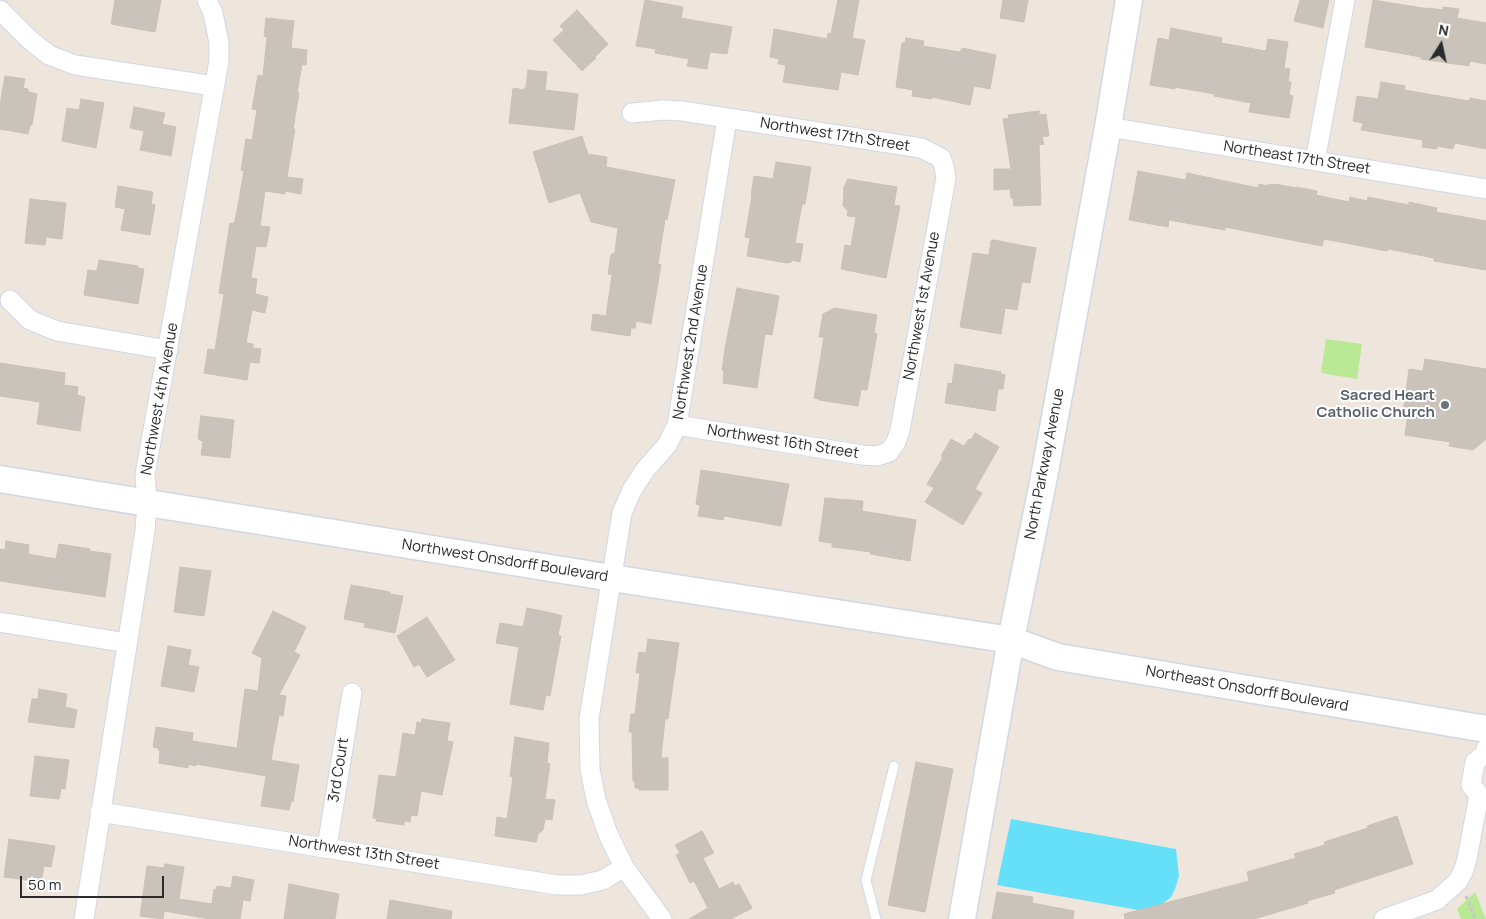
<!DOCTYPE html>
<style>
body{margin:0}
#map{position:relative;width:1486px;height:919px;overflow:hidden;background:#eee5dc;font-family:Manrope,sans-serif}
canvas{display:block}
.north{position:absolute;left:1416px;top:20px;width:50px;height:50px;-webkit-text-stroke:4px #fff;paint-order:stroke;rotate:10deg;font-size:14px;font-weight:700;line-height:20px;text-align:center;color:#2b2b2b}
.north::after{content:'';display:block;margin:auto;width:18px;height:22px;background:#2b2b2b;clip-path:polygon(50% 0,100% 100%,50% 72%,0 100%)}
.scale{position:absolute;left:20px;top:876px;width:144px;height:22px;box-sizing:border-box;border:2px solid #2b2b2b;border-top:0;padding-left:6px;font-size:15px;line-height:18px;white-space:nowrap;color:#2b2b2b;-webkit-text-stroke:4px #fff;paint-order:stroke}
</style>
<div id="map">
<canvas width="1486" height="919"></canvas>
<div class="north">N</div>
<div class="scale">50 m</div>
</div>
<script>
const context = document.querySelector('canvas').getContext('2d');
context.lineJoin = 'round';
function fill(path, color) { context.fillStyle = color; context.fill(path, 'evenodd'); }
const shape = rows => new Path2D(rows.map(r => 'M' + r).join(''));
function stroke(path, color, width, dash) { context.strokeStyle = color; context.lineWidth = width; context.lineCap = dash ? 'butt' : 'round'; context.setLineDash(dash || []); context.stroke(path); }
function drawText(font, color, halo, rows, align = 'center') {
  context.font = font + ' Manrope,sans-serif'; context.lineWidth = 4; context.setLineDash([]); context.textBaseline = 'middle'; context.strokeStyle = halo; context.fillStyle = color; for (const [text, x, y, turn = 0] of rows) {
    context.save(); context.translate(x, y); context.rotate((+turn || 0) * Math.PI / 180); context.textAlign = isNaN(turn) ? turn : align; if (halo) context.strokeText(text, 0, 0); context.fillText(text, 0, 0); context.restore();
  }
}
const green = shape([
 [1326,339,1362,344,1357,379,1321,373],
 [1475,892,1486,919,1461,919,1457,909]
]);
const water = shape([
 [1011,819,1176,849,1179,876,1175,889,1171,897,1160,906,1147,910,1138,910,997,885]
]);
const building = shape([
 [115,0,161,0,155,32,111,24,115,0],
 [645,0,683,7,681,18,732,27,727,54,710,52,707,69,687,66,689,59,655,53,656,49,636,46,645,0],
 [838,0,859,0,852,38,865,40,858,75,841,72,838,90,783,82,786,65,778,64,779,59,770,57,774,29,827,39,828,33,831,34,838,0],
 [1003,0,1028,0,1024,22,1000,18,1003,0],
 [1300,0,1329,0,1323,28,1294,21,1300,0],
 [1373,0,1429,9,1429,8,1443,10,1443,7,1459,9,1457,18,1486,23,1486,64,1470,61,1469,66,1421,59,1421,57,1365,47,1373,0],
 [577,10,608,44,595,57,596,58,582,71,553,40,564,30,560,26,577,10],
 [266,18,294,21,291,48,307,50,306,65,302,64,297,93,299,93,293,129,295,129,287,177,303,179,301,194,285,191,285,194,265,191,260,226,270,227,266,247,256,246,251,278,257,279,255,294,268,297,265,313,252,310,246,343,253,344,253,348,261,349,259,363,250,362,247,380,204,373,208,349,215,350,224,294,219,293,230,223,234,224,237,211,244,171,241,170,246,139,252,140,257,110,252,109,258,75,263,76,267,37,264,36,266,18],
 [1171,28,1222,38,1221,43,1266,51,1268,39,1288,42,1284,68,1290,69,1288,82,1291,82,1289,95,1293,96,1289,118,1249,112,1251,103,1214,96,1215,94,1175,87,1175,89,1150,85,1158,38,1169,40,1171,28],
 [906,38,924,41,923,46,960,52,962,48,996,55,990,89,974,86,970,105,932,97,932,99,912,96,913,90,896,87,902,43,905,43,906,38],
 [528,70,547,72,545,90,578,94,574,130,509,123,513,88,524,90,524,88,526,88,528,70],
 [5,76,25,79,23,88,28,89,28,92,37,94,32,125,30,125,28,134,0,129,0,105,5,76],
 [1381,82,1405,86,1404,90,1469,101,1470,98,1486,101,1486,149,1455,143,1453,149,1437,146,1437,149,1422,147,1423,140,1361,130,1363,123,1353,121,1357,96,1378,99,1381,82],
 [81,99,104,103,96,148,62,141,67,108,79,110,81,99],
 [134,107,165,113,162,124,176,127,171,156,140,150,144,131,130,128,134,107],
 [1039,111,1039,115,1046,114,1049,136,1042,137,1044,144,1039,145,1041,205,1014,206,1013,198,1011,198,1010,189,994,190,994,169,1011,169,1003,119,1009,118,1008,115,1039,111],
 [582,136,588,154,607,157,606,167,675,180,667,220,665,219,658,264,661,265,651,324,636,321,635,328,631,328,630,336,591,330,593,314,606,316,612,275,608,274,611,255,615,252,618,228,591,222,580,193,549,203,533,152,582,136],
 [776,162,811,167,805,204,802,204,795,243,803,244,800,262,792,260,792,262,787,263,747,256,750,238,745,237,752,196,751,196,754,176,773,179,776,162],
 [1138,171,1186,180,1187,173,1258,188,1259,184,1268,186,1268,184,1275,185,1275,184,1296,188,1296,187,1317,191,1316,195,1349,202,1350,197,1367,201,1368,197,1409,205,1409,202,1437,208,1436,212,1486,221,1486,270,1434,261,1434,258,1388,249,1387,251,1324,239,1322,246,1225,227,1225,230,1169,220,1168,227,1129,220,1138,171],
 [848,179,897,187,894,205,900,206,886,278,841,269,845,245,851,246,856,217,847,216,848,211,843,206,844,187,848,179],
 [118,186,153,192,151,204,155,205,150,235,121,230,125,209,115,207,118,186],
 [30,199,66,203,62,239,46,237,45,245,25,243,30,199],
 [994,240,1036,248,1030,283,1022,282,1017,310,1005,308,1001,334,960,327,973,253,989,255,991,241,994,240],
 [99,260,138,266,138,268,144,269,138,304,84,295,88,270,97,271,99,260],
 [737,288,779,296,772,335,765,334,757,388,723,383,724,371,722,370,725,349,737,288],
 [835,308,877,315,874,333,877,334,867,390,861,389,858,406,819,400,819,399,814,398,824,337,819,337,823,314,835,308],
 [1425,359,1486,369,1486,439,1473,450,1449,446,1450,442,1405,435,1408,414,1403,413,1409,369,1423,371,1425,359],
 [0,363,65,373,64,385,78,387,77,395,85,397,80,431,37,424,40,402,0,396,0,363],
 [955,364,1001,372,1001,374,1005,375,1003,389,998,389,995,411,945,403,948,383,952,384,955,364],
 [201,416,234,420,230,458,201,455,203,441,199,440,198,437,201,416],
 [975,433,999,447,975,489,982,493,963,525,925,502,934,488,927,484,943,457,941,456,951,439,964,446,969,439,971,440,975,433],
 [701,470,789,484,781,526,724,516,723,520,698,516,700,505,696,504,701,470],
 [825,498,863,501,862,511,916,520,910,561,870,554,871,552,832,547,832,543,819,541,825,498],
 [6,541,29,545,28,554,56,559,59,544,90,549,89,551,111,554,105,597,0,581,0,549,5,550,6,541],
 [180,567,211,571,204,616,174,612,180,567],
 [351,585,390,592,390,594,403,596,395,633,364,627,365,623,344,619,351,585],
 [527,608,556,614,562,616,558,635,561,636,550,696,546,695,543,710,510,704,519,647,496,643,500,623,523,627,527,608],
 [273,611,306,627,294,652,300,655,279,695,286,696,283,716,279,715,271,760,299,765,293,802,291,801,289,810,261,806,266,776,196,764,196,766,188,764,188,768,159,763,160,750,158,750,158,748,153,747,156,727,193,733,192,741,237,748,245,689,258,691,262,658,252,653,273,611],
 [427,617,455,660,427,677,419,664,414,667,397,636,427,617],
 [648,639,679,643,668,719,665,719,661,758,668,758,668,790,639,790,639,788,635,788,635,781,633,781,632,732,629,732,631,714,635,714,640,673,636,673,639,652,646,653,648,639],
 [168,646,191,650,188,665,199,667,194,692,161,686,168,646],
 [39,689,67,694,65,707,77,710,74,728,28,722,32,699,38,699,39,689],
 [422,719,450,723,447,741,453,742,442,795,421,791,417,816,411,815,410,822,404,821,404,825,376,821,377,819,373,818,379,775,396,777,403,733,415,735,417,722,421,723,422,719],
 [515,737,549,743,547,763,550,764,545,799,555,800,552,820,545,819,543,830,538,834,536,842,495,836,497,817,507,819,513,777,510,776,515,737],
 [35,756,69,760,65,789,61,788,59,799,30,796,35,756],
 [916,762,953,769,925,912,888,905,916,762],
 [1397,816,1413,864,1334,890,1335,893,1307,901,1308,903,1254,919,1125,919,1124,914,1249,881,1247,872,1296,858,1294,854,1325,845,1324,842,1368,828,1367,826,1397,816],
 [702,831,714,853,703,858,719,889,733,882,735,886,739,884,752,908,731,919,689,919,708,908,694,881,690,883,676,855,680,853,675,845,702,831],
 [9,839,55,846,51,867,44,866,41,882,4,877,9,839],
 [165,864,184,867,179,899,212,904,214,889,216,890,217,886,231,888,233,876,254,880,250,901,243,900,240,919,210,919,164,911,163,919,140,916,147,866,164,868,165,864],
 [289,884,339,894,335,919,284,919,289,884],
 [997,892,1033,897,1032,903,1074,911,1073,919,992,919,997,892],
 [390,900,452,911,451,919,387,919,390,900]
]);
const path = shape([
 [1466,896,1475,919]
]);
const lane = shape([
 [876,919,866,880,894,766]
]);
const street = shape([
 [0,10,30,40,49,55,75,65,214,86],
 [632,113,663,110,682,111,921,148,941,158,944,166,946,178,900,430,896,442,889,452,877,456,862,455,677,425],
 [1108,127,1486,189],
 [1315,161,1345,0],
 [10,300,30,320,57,331,168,350],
 [0,622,127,643],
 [100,812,557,885,581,885,603,880,624,867],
 [327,847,352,693],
 [84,919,145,531,147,502,145,475,219,61,219,43,213,13,207,0],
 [662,919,624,867,608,834,596,800,590,769,589,719,622,513,632,490,645,470,667,445,677,425,727,119],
 [1384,919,1437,900,1458,881,1463,872,1467,859,1479,795,1471,785,1475,762,1485,754,1486,749]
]);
const secondary = shape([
 [0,479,612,578,1011,640,1058,657,1486,729],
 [962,919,1011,640,1044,477,1108,127,1129,0]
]);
const markers = [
 [1445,405,5,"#6b7280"]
];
const streetNames = [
 ["Northwest 17th Street",835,135,9],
 ["Northeast 17th Street",1297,158,9],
 ["Northwest 1st Avenue",922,306,-80],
 ["Northwest 2nd Avenue",691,342,-81],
 ["Northwest 4th Avenue",160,399,-80],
 ["Northwest 16th Street",783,442,9],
 ["North Parkway Avenue",1045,464,-79],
 ["Northwest Onsdorff Boulevard",505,561,9],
 ["Northeast Onsdorff Boulevard",1247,689,10],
 ["3rd Court",339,770,-81],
 ["Northwest 13th Street",364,853,9]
];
const worshipNames = [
 ["Sacred Heart",1435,396],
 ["Catholic Church",1435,413]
];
fill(green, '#b9e994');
fill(water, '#66e0f9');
fill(building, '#c9c3bb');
stroke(building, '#cac1b6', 1);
stroke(lane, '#d1d7e5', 11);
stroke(street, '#d1d7e5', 21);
stroke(secondary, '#d1d7e5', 29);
stroke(path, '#c8c8c8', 3, [4, 2.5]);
stroke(lane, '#fff', 9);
stroke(street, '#fff', 19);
stroke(secondary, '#fff', 26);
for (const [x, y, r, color] of markers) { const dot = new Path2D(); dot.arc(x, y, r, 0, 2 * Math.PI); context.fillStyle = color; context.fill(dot); stroke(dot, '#fff', 2); }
drawText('15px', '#2b2b2b', '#fff', streetNames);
drawText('bold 15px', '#5b616d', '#fff', worshipNames, 'right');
</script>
